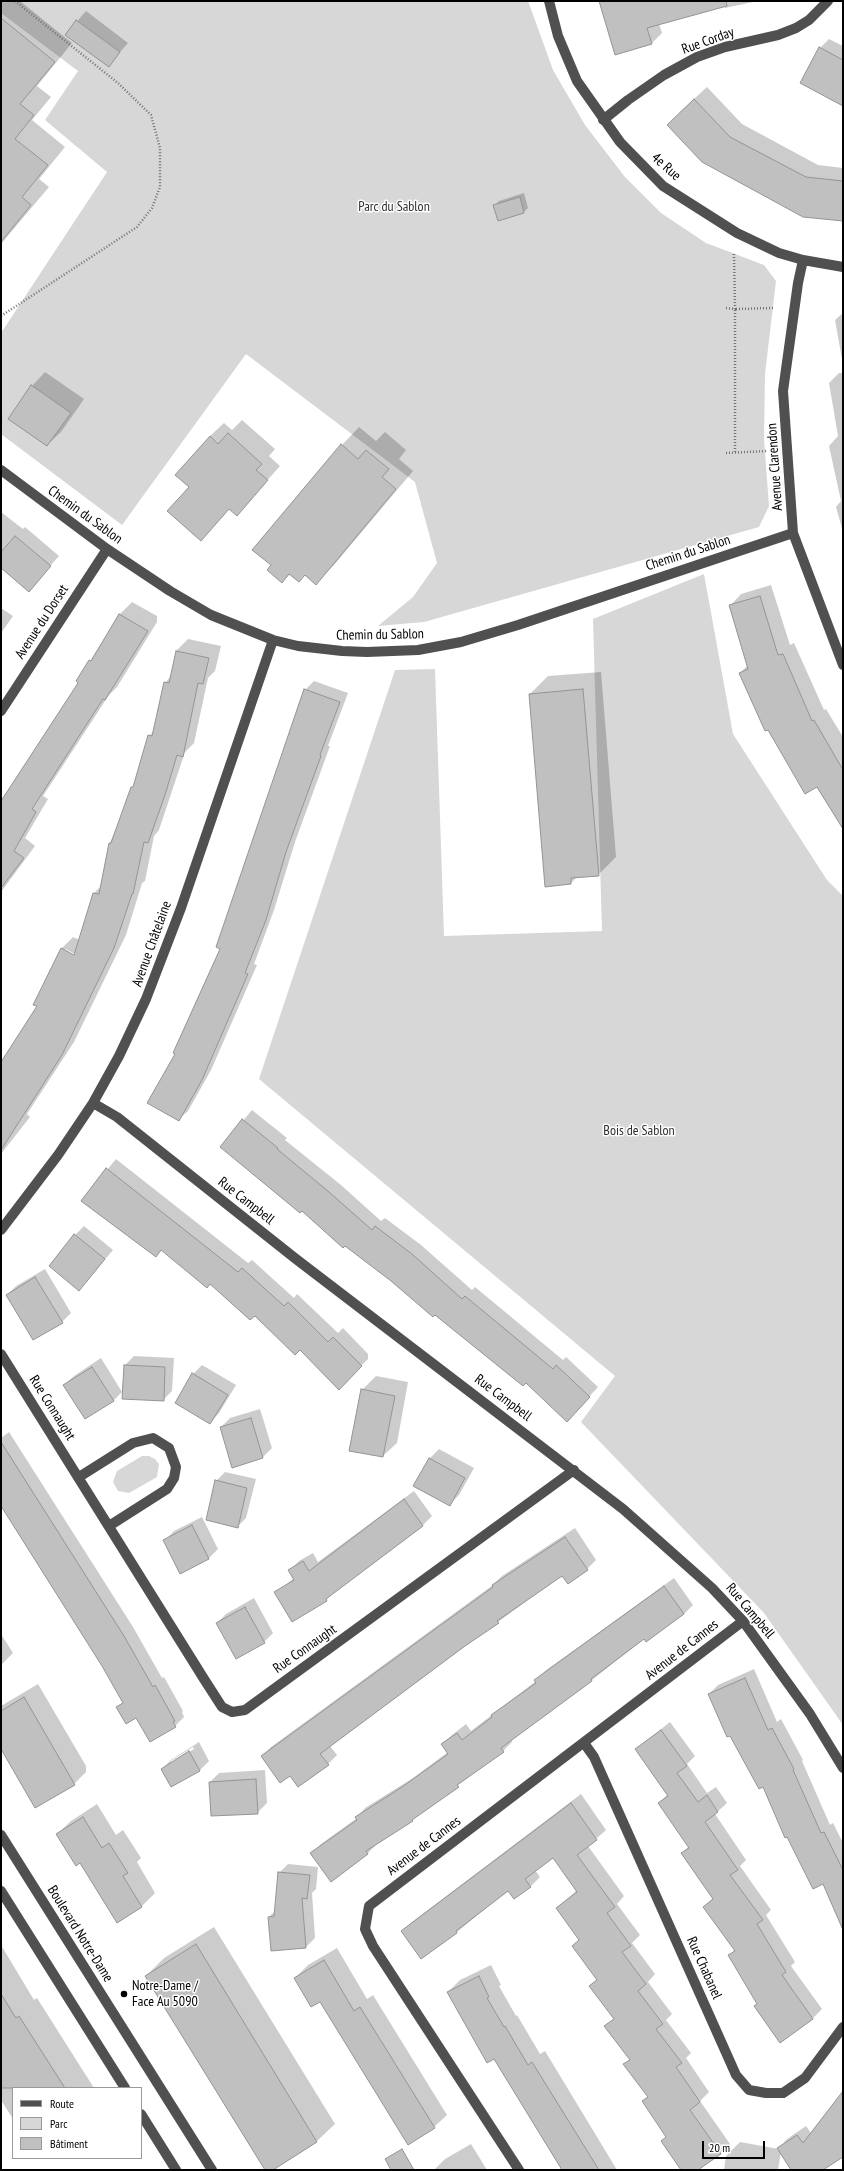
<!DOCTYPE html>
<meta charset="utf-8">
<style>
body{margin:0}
#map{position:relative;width:844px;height:2171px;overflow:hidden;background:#fff;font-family:"PT Sans Narrow",sans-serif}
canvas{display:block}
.frame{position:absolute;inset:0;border:2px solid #000;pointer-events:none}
.legend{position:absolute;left:12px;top:2087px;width:130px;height:72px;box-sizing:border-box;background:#fff;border:1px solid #999;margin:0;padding:5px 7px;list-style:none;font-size:12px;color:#000}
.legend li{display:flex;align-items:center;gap:8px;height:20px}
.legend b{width:20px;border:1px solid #999}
.scale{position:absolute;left:702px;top:2141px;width:63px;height:18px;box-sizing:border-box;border:2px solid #000;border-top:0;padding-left:5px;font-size:12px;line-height:14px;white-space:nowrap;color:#000;-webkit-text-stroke:3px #fff;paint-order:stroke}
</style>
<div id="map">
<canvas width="844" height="2171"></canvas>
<div class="frame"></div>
<ul class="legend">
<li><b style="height:5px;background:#505050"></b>Route</li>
<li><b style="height:11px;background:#d7d7d7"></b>Parc</li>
<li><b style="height:11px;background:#c0c0c0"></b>Bâtiment</li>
</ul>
<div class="scale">20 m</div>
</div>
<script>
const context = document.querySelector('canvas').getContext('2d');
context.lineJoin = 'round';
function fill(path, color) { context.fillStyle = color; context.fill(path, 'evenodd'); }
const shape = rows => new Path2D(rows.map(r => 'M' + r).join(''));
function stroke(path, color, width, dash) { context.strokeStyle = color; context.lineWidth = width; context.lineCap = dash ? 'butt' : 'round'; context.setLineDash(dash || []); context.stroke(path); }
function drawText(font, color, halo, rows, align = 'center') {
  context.font = font + ' "PT Sans Narrow",sans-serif'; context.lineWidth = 3; context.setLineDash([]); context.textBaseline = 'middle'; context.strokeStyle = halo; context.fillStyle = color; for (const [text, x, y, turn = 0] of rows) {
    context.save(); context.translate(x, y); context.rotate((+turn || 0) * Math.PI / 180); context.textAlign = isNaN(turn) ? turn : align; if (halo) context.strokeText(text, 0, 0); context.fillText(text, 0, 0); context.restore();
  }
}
const green = shape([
 [1,1,528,1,553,70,585,125,625,177,661,213,706,243,764,265,776,281,765,374,764,439,769,506,759,527,424,622,378,626,413,597,437,563,415,482,246,354,122,525,1,434,1,333,107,172,45,120,78,71,1,13],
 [704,574,733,734,827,880,843,896,843,1725,764,1613,581,1422,615,1376,259,1079,395,670,435,669,444,936,602,931,593,619],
 [142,1456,149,1456,155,1459,159,1464,157,1477,129,1493,118,1491,113,1482,117,1471]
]);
const shadow = shape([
 [1,1,20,1,72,43,37,86,51,97,32,120,65,147,39,179,49,187,1,244],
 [600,1,758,1,725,8,724,6,659,24,662,33,651,44],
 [86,11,128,43,108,66,66,34],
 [829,39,843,46,843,99,820,48],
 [707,87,742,124,818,165,843,168,843,221,680,112],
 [524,193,528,208,524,212,499,220,495,205,499,201],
 [843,313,843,365,835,320],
 [45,372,84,399,61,432,47,445,9,419,32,386],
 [839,373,843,373,843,532,836,507,841,501,829,446,838,436,829,383],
 [242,420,275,449,269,456,280,466,237,514,230,508,201,539,190,487,210,436,224,423,232,430],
 [359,427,376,441,385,432,406,450,399,459,413,471,334,565,316,583,306,574,290,574,282,582,342,445],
 [1,512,23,529,25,527,59,556,29,590,1,567],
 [771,585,790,645,794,643,824,710,826,709,843,737,843,827,740,673,748,665,730,606,741,594],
 [132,602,157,616,157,622,117,687,109,695,43,796,48,799,25,838,35,846,1,892,1,802,80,683,90,661,120,614],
 [1,608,13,616,1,633],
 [188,639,221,646,215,671,208,678,194,743,185,752,159,830,154,836,145,881,142,883,126,935,74,1042,27,1114,30,1117,1,1154,1,1064,38,1006,61,949,73,937,80,940,94,893,101,886,110,843,134,785,149,736,155,730,165,683,171,676,176,651],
 [65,949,79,956,78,958,65,952],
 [601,672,616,857,598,875,577,877,571,883,530,694,548,676],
 [314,681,348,693,328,746,330,746,295,842,274,910,254,964,257,965,211,1070,188,1111,178,1120,177,1054,221,949,305,690],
 [252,1110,287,1138,285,1140,341,1185,381,1221,385,1218,421,1245,472,1290,475,1287,563,1360,566,1357,598,1387,576,1411,526,1382,221,1147],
 [116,1159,248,1263,252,1260,294,1298,297,1294,338,1333,343,1328,368,1354,368,1359,339,1388,300,1349,255,1315,162,1250,156,1255,82,1200],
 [84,1226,113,1250,79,1290,75,1235],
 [45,1269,71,1313,62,1322,7,1295,16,1286],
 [134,1356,174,1358,172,1391,163,1400,123,1398,125,1365],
 [101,1358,122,1392,113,1401,64,1385,74,1376],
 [202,1365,236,1385,219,1413,210,1423,193,1374],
 [376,1376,408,1382,397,1443,383,1456,362,1390],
 [260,1409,272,1448,263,1457,233,1466,221,1427,230,1418],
 [9,1432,133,1627,162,1678,164,1677,183,1711,182,1712,184,1717,175,1726,137,1717,118,1707,124,1701,103,1665,1,1503,1,1438],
 [439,1449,474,1468,459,1495,450,1504,415,1485,430,1458],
 [225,1472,256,1479,246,1518,237,1527,216,1481],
 [414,1491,432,1516,423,1525,335,1591,326,1600,276,1593,294,1578,290,1570,299,1561,313,1553,318,1562],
 [202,1517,218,1549,209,1558,181,1572,165,1540,174,1531],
 [575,1528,596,1560,587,1569,568,1582,563,1574,330,1746,337,1755,328,1764,291,1774,262,1756,271,1747,493,1585,502,1576],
 [674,1578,693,1605,684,1614,645,1638,592,1680,511,1740,512,1742,503,1751,412,1820,377,1844,368,1853,311,1854,321,1844,357,1818,365,1808,413,1778,448,1752,443,1744,452,1735,466,1724,471,1731,536,1681,545,1671],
 [254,1598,273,1633,264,1642,217,1623,226,1614],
 [1,1634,13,1653,1,1665],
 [754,1669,777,1722,781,1719,803,1760,802,1761,830,1825,833,1823,843,1843,843,1928,823,1883,709,1694,718,1685],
 [38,1684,86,1766,86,1772,72,1786,1,1747,1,1706],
 [670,1722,695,1756,687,1764,707,1793,716,1787,727,1803,715,1814,746,1860,740,1866,771,1910,766,1915,795,1962,791,1966,822,2009,813,2018,780,2041,730,1955,735,1949,704,1907,713,1898,682,1853,689,1846,659,1803,668,1794,636,1749],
 [199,1742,209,1761,200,1770,172,1786,162,1769,171,1760],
 [193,1747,194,1749,171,1763,171,1761],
 [265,1770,267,1803,257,1813,210,1782,219,1773],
 [581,1794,606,1830,588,1846,624,1896,617,1904,640,1935,632,1943,655,1974,648,1982,672,2014,666,2020,691,2053,686,2058,709,2092,700,2101,730,2144,720,2153,697,2170,683,2170,667,2136,643,2101,648,2096,625,2064,630,2059,606,2026,614,2018,590,1986,597,1979,580,1939,557,1908,577,1890,553,1857,535,1870,540,1877,530,1887,508,1890,457,1932,421,1958,402,1931,412,1922],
 [97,1804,116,1835,123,1830,141,1858,137,1862,155,1893,142,1906,117,1922,80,1862,57,1834,71,1821],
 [288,1864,318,1867,316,1889,312,1893,315,1938,306,1947,269,1917,275,1911,279,1873],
 [214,1927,335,2124,317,2141,271,2170,266,2170,146,1976,164,1958],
 [1,1945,34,2000,37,1998,94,2088,13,2088,13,2119,1,2100],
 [337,1948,367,1999,373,1995,447,2115,434,2127,320,2000,295,1978,308,1965],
 [491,1965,501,1985,499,1986,516,2016,517,2015,540,2054,545,2051,617,2170,563,2170,494,2058,448,1992,460,1980],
 [843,2092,843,2156,822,2170,792,2170,781,2152,778,2170,724,2170,726,2156,740,2142,779,2149,787,2139,806,2126,811,2133],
 [471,2144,487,2170,434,2170,445,2159]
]);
const building = shape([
 [599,1,726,1,727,6,647,28,652,44,615,55,599,1],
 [1,18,55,62,20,104,34,115,15,139,48,165,22,197,31,205,1,242,1,18],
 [76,20,120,52,109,67,65,35,76,20],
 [819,47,843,60,843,106,800,83,819,47],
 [694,99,730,137,806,177,843,181,843,221,803,217,702,162,667,125,694,99],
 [520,197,524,213,498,221,493,205,520,197],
 [31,385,71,413,47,446,8,419,31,385],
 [228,433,262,464,256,470,268,480,237,516,229,509,201,541,167,511,189,487,175,475,210,436,218,444,228,433],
 [341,444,358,459,366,450,389,469,382,477,396,489,316,585,305,575,299,582,289,574,282,583,267,570,271,565,252,550,341,444],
 [15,536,51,566,29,592,1,568,1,552,15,536],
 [760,596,778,655,783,654,812,721,814,720,843,770,843,829,817,787,805,794,768,730,765,731,739,673,748,669,729,605,760,596],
 [119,614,148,631,105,700,103,699,32,809,36,812,14,851,24,858,1,888,1,801,78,683,76,681,89,660,91,661,119,614],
 [176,651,209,658,203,684,198,683,183,757,177,755,165,795,148,843,144,842,133,894,132,894,114,948,62,1055,1,1150,1,1062,37,1006,33,1005,61,948,74,955,93,893,99,894,109,843,111,843,131,787,133,787,148,735,152,736,164,682,169,683,176,651],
 [304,689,340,702,320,755,321,756,286,852,266,920,245,973,248,974,202,1080,179,1121,147,1103,175,1054,173,1053,220,949,216,947,304,689],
 [583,689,599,876,571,878,571,884,545,887,529,694,583,689],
 [242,1119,278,1148,277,1149,329,1192,372,1230,375,1226,412,1254,462,1299,465,1296,553,1369,556,1365,590,1397,567,1422,526,1383,523,1386,435,1315,433,1317,391,1281,345,1246,343,1248,302,1211,300,1213,220,1147,242,1119],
 [106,1168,238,1272,242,1268,284,1306,288,1302,328,1342,333,1337,362,1366,339,1390,300,1350,295,1355,255,1316,250,1320,210,1284,207,1288,161,1250,156,1257,81,1201,106,1168],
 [74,1234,105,1259,79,1291,49,1266,74,1234],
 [35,1277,63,1323,33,1340,6,1295,35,1277],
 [124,1365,165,1367,164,1401,122,1399,124,1365],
 [92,1367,114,1401,85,1419,63,1385,92,1367],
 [192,1373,228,1395,210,1424,175,1403,192,1373],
 [361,1389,395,1396,383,1457,349,1451,361,1389],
 [251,1418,263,1458,232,1468,220,1427,251,1418],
 [1,1442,124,1636,153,1687,155,1685,175,1721,173,1722,176,1727,150,1742,136,1718,126,1724,116,1707,123,1703,102,1666,1,1506,1,1442],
 [429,1458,465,1478,450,1506,413,1486,429,1458],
 [215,1480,247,1488,238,1528,206,1520,215,1480],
 [404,1499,423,1526,326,1599,327,1601,292,1622,274,1592,294,1580,288,1570,303,1561,309,1571,404,1499],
 [192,1525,209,1559,180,1574,163,1540,192,1525],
 [565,1537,588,1570,568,1584,562,1576,497,1621,499,1623,465,1646,320,1754,329,1765,298,1787,290,1776,280,1783,261,1756,493,1587,492,1585,565,1537],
 [664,1586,684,1614,646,1642,644,1639,591,1679,592,1681,501,1748,504,1752,457,1785,459,1787,412,1820,413,1821,366,1851,368,1854,331,1882,310,1853,357,1820,355,1817,402,1787,448,1754,441,1744,457,1733,462,1740,492,1717,491,1715,536,1683,534,1680,664,1586],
 [245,1607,265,1643,236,1659,216,1623,245,1607],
 [745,1678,768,1730,772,1728,794,1769,793,1770,821,1833,824,1832,843,1870,843,1930,823,1884,813,1889,787,1837,785,1838,763,1787,759,1789,730,1736,727,1737,708,1694,745,1678],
 [24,1697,75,1785,35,1808,1,1749,1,1711,24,1697],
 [661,1730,687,1766,677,1773,698,1802,707,1795,718,1812,705,1822,738,1870,730,1875,763,1920,757,1924,786,1972,782,1975,813,2019,780,2043,754,2006,757,2004,728,1955,735,1951,703,1907,713,1899,681,1853,689,1848,658,1803,668,1796,635,1749,661,1730],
 [189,1751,200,1771,171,1787,161,1769,189,1751],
 [256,1779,258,1814,211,1816,209,1782,256,1779],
 [571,1803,597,1840,577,1855,615,1907,607,1913,631,1946,622,1952,646,1984,638,1991,663,2024,656,2029,682,2063,676,2067,700,2102,690,2110,721,2154,698,2170,681,2170,661,2141,666,2137,642,2101,648,2097,623,2064,630,2060,604,2026,614,2019,589,1986,597,1980,572,1946,579,1940,556,1908,577,1892,553,1858,525,1879,531,1887,514,1899,508,1891,456,1931,457,1933,421,1959,401,1931,571,1803],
 [83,1817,102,1848,109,1843,128,1873,123,1876,142,1907,117,1923,80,1863,76,1866,56,1834,83,1817],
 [278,1872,310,1875,307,1899,302,1898,306,1948,271,1951,268,1917,274,1916,278,1872],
 [196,1944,317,2142,273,2170,265,2170,145,1976,196,1944],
 [324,1960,354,2011,360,2007,435,2128,408,2145,320,2002,311,2007,294,1978,324,1960],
 [479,1976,489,1997,487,1998,504,2027,505,2026,528,2065,532,2062,599,2170,562,2170,494,2059,487,2063,447,1992,479,1976],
 [1,1994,16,2018,19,2016,65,2088,1,2088,1,1994],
 [843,2091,843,2157,823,2170,791,2170,777,2148,797,2135,803,2143,843,2091],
 [402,2149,414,2170,391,2170,385,2159,402,2149]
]);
const path = shape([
 [726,308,735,309,734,254],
 [1,316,137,227,152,208,160,187,160,148,151,115,118,83,15,1],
 [735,452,735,309,773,308],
 [726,453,767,451]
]);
const minor = shape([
 [549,1,558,36,577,81,620,142,663,186,737,233,779,253,803,260,843,267],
 [603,120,628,100,664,75,697,57,725,47,778,35,796,28,809,20,828,1],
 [803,260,798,283,783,391,793,533,843,665],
 [1,470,107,549,170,591,211,615,273,640,298,646,342,651,367,652,418,650,461,642,518,625,793,533],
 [1,711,107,549],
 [93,1103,117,1117,296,1259,623,1509,712,1588,743,1621,810,1714,843,1768],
 [1,1230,58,1155,93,1103,119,1056,146,999,181,908,273,640],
 [1,1354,204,1679,222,1707,232,1712,245,1710,574,1470],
 [79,1477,133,1443,153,1438,169,1448,176,1467,174,1478,167,1489,109,1526],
 [584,1743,594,1757,736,2075,749,2090,766,2093,783,2093,805,2078,843,2027],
 [1,1835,212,2170],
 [1,1891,125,2088],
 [141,2114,176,2170],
 [519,2170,373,1946,365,1929,369,1906,743,1621]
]);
const markers = [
 [124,1994,4,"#000"]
];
const streetNames = [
 ["Rue Corday",708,41,-20],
 ["4e Rue",666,167,42],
 ["Avenue Clarendon",775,467,-94],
 ["Chemin du Sablon",85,515,36],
 ["Chemin du Sablon",688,553,-18],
 ["Avenue du Dorset",42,622,-57],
 ["Chemin du Sablon",380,635,-1],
 ["Avenue Châtelaine",152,944,-70],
 ["Rue Campbell",246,1201,38],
 ["Rue Campbell",503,1398,37],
 ["Rue Connaught",52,1408,58],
 ["Rue Campbell",750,1611,50],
 ["Rue Connaught",305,1649,-35],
 ["Avenue de Cannes",682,1650,-38],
 ["Avenue de Cannes",424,1846,-37],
 ["Boulevard Notre-Dame",80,1934,58],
 ["Rue Chabanel",704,1968,66]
];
const parkNames = [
 ["Parc du Sablon",394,207],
 ["Bois de Sablon",639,1131]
];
const poiNames = [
 ["Notre-Dame /",132,1986],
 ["Face Au 5090",132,2002]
];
fill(green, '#d7d7d7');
fill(shadow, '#0003');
fill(building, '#c0c0c0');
stroke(building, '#949494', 1);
stroke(path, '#727272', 2.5, [1, 2]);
stroke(minor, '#505050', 10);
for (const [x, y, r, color] of markers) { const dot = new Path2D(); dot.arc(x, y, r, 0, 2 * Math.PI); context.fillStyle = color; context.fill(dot); stroke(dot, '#fff', 1.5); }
drawText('14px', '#000', '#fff', streetNames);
drawText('14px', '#2e2e2e', '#fff', parkNames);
drawText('14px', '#000', '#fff', poiNames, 'left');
</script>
